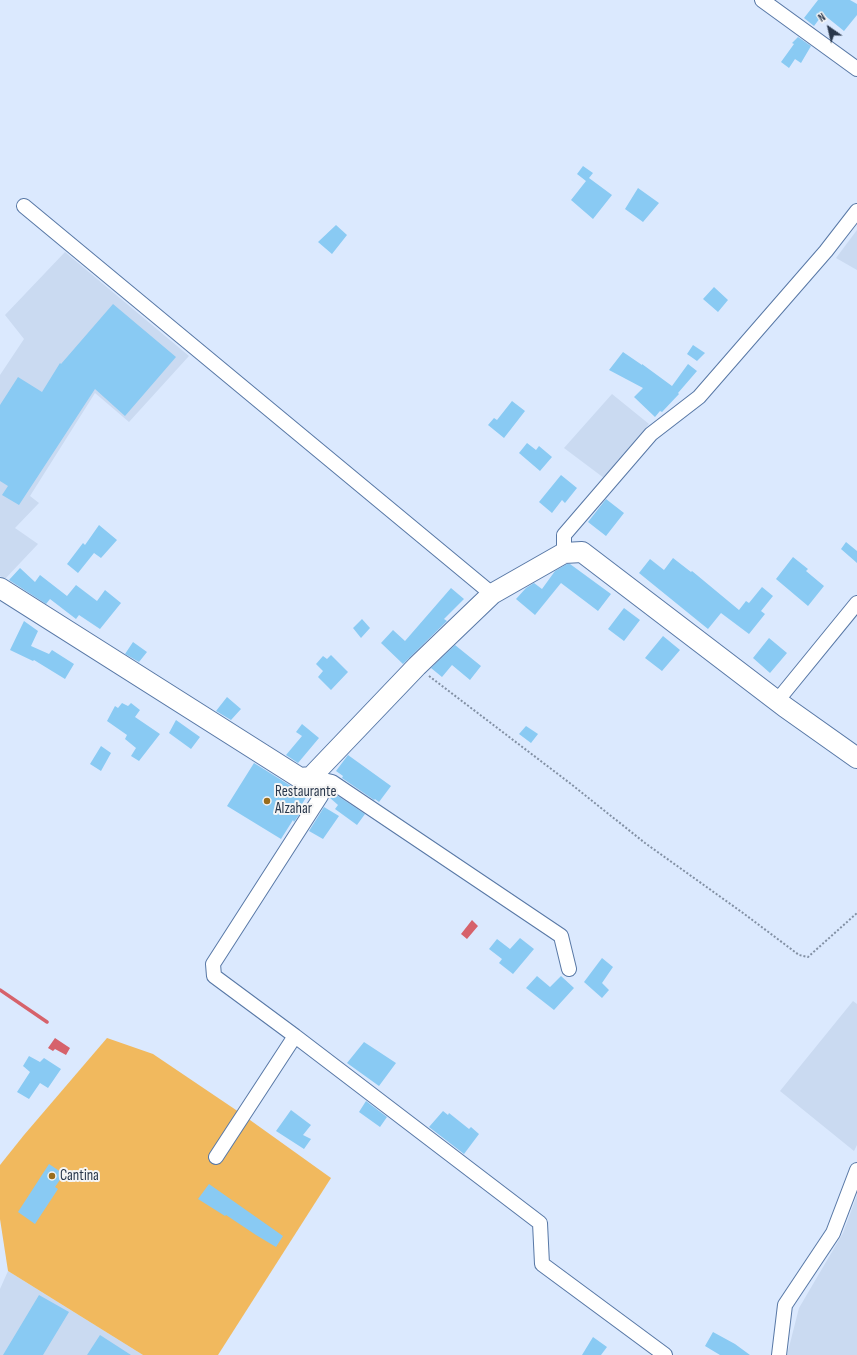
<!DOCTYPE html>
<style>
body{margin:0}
#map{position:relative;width:857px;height:1355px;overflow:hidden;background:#dbe9fe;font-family:"Sofia Sans Condensed",sans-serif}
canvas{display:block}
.north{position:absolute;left:809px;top:8px;width:40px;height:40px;-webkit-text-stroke:3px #f5f5f5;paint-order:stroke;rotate:326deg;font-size:11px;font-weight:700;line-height:16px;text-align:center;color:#2a384c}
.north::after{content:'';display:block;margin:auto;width:14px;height:18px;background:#2a384c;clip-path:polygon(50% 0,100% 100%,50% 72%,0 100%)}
</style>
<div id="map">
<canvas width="857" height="1355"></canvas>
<div class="north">N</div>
</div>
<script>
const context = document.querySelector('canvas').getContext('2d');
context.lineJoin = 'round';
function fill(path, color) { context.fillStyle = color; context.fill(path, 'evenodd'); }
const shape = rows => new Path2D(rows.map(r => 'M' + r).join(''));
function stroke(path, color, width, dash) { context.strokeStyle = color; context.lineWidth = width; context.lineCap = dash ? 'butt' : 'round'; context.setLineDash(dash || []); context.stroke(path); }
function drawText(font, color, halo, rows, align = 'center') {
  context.font = font + ' "Sofia Sans Condensed",sans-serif'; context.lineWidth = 4; context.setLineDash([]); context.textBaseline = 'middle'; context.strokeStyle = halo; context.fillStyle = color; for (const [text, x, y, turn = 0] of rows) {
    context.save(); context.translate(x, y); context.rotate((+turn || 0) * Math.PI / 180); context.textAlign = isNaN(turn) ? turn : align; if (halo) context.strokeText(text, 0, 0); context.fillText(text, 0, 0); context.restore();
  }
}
const built = shape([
 [857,230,857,270,836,258],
 [65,252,189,356,129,422,95,393,30,496,39,503,15,528,38,544,4,580,0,576,0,375,24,339,5,315],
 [612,394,649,424,604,478,564,448],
 [853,1001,857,1004,857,1145,854,1151,780,1091],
 [857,1195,857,1355,787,1355,799,1308,843,1233],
 [8,1271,143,1355,0,1355,0,1289]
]);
const green = shape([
 [107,1038,153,1054,236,1110,331,1178,218,1355,143,1355,8,1271,0,1219,0,1165,24,1135]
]);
const water = shape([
 [472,920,478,926,467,939,461,934],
 [55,1038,70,1048,66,1055,55,1049,53,1051,48,1048]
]);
const stream = shape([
 [0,990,47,1022]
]);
const building = shape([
 [818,0,850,0,857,4,857,15,844,31,823,14,814,26,804,18],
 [798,37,811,46,801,63,795,59,789,68,781,62,794,44,792,43],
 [583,166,593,173,589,178,612,195,593,219,571,200,586,181,577,174],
 [638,188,659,203,643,222,625,209],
 [336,225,347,235,332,254,318,242],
 [714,287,728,300,718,312,703,299],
 [113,304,176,357,125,416,95,389,19,505,2,495,8,486,0,481,0,405,18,377,42,392,60,363,61,364],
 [693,345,705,353,697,361,687,354],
 [623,352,642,365,642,364,672,386,688,364,697,371,678,393,679,394,662,412,660,411,655,417,634,397,643,388,609,370],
 [512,401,525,411,504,438,488,425,494,418,497,420],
 [527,443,536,450,539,446,552,457,540,471,519,453],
 [561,475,577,488,565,503,562,500,552,513,539,502],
 [606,499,624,513,606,536,588,522],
 [99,525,117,540,101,558,94,553,78,573,67,564,83,543,85,545],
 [846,542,857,551,857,563,841,549],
 [793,557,808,569,806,571,824,586,808,606,776,579],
 [673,558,691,572,692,571,739,610,746,601,749,603,762,587,773,596,761,611,765,614,749,634,721,613,708,629,639,573,650,559,664,570],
 [567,564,570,564,611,594,598,611,561,583,535,615,516,599,526,588,534,583,542,589,555,571],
 [20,568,35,582,40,575,67,596,76,585,97,601,105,590,121,603,100,629,79,615,76,619,50,599,46,604,9,580],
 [451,588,464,599,444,619,447,621,403,664,381,643,393,630,405,641],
 [624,608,640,620,624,641,608,629],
 [362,619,370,628,361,638,353,628],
 [24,621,38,631,31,646,49,654,52,650,74,664,65,679,34,660,33,661,10,650],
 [663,636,680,650,662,671,645,658],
 [769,638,787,653,770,673,753,658],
 [133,642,147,652,139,662,125,654],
 [455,645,481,666,470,680,452,665,442,677,431,668],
 [331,655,348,672,331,690,318,677,323,671,316,664,323,656,327,659],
 [227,697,241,709,231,720,216,711],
 [122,703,128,706,131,703,140,710,135,717,160,734,139,761,131,756,136,748,125,739,127,735,107,721,115,706,118,708],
 [176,720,200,737,191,749,169,733],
 [302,724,319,738,298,763,286,755,302,736,296,732],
 [526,726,538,734,531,743,519,734],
 [101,746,111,753,101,771,90,764],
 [348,755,391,786,379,802,375,799,374,800,342,778,343,776,336,771],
 [254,763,307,796,302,804,305,806,294,822,293,820,281,839,227,806],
 [332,792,365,814,357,825,335,809,338,805,329,797],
 [324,807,339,816,323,839,309,831],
 [520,938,534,949,513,974,499,963,502,959,489,949,497,939,510,949],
 [602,958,613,967,602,983,609,990,602,998,584,982],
 [537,976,550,987,561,976,574,988,554,1010,526,988],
 [364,1042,396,1063,379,1086,347,1063],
 [29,1056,40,1062,44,1058,61,1069,48,1088,40,1083,29,1099,17,1092,30,1072,23,1066],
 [366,1101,387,1117,380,1127,359,1112],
 [291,1110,311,1125,303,1135,311,1139,304,1149,276,1131],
 [443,1111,448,1115,449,1113,469,1129,471,1127,479,1134,464,1154,429,1127],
 [49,1164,64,1174,55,1187,58,1189,35,1224,18,1212],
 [209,1184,283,1236,276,1247,256,1235,226,1215,225,1216,198,1199],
 [39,1295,69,1312,43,1355,3,1355],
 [713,1332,735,1344,750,1355,720,1355,705,1346],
 [100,1335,131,1355,87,1355],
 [593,1337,607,1347,601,1355,582,1355]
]);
const path = shape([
 [429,676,571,784,645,843,743,913,799,955,808,957,857,913]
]);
const minor = shape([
 [762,0,857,69],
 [24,206,492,594],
 [564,553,564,535,651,434,699,397,826,251,857,211],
 [777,701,857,603],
 [295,1036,540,1223,542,1264,665,1355],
 [216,1157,295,1036,214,976,213,964,321,796,311,777,332,782,561,936,569,969],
 [779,1355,785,1305,833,1233,857,1170]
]);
const secondary = shape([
 [0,588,300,778,311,777,417,666,492,594,564,553,582,552,785,707,857,758]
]);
const markers = [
 [267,801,4,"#9a6d1c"],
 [52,1176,4,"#9a6d1c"]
];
const poiNames = [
 ["Restaurante",275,792],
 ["Alzahar",275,809],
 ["Cantina",60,1176]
];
fill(built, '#cadaf1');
fill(green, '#f1b95e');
fill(water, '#d6626b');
stroke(stream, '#d6626b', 3.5);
fill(building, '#89caf3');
stroke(minor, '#5878a6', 16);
stroke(secondary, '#5878a6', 22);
stroke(path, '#8290a4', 2, [2, 2]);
stroke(minor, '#fff', 14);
stroke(secondary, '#fff', 20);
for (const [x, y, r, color] of markers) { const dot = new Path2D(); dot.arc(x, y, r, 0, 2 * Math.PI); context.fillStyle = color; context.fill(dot); stroke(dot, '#f5f5f5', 1.5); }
drawText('15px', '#2a384c', '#f5f5f5', poiNames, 'left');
</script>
